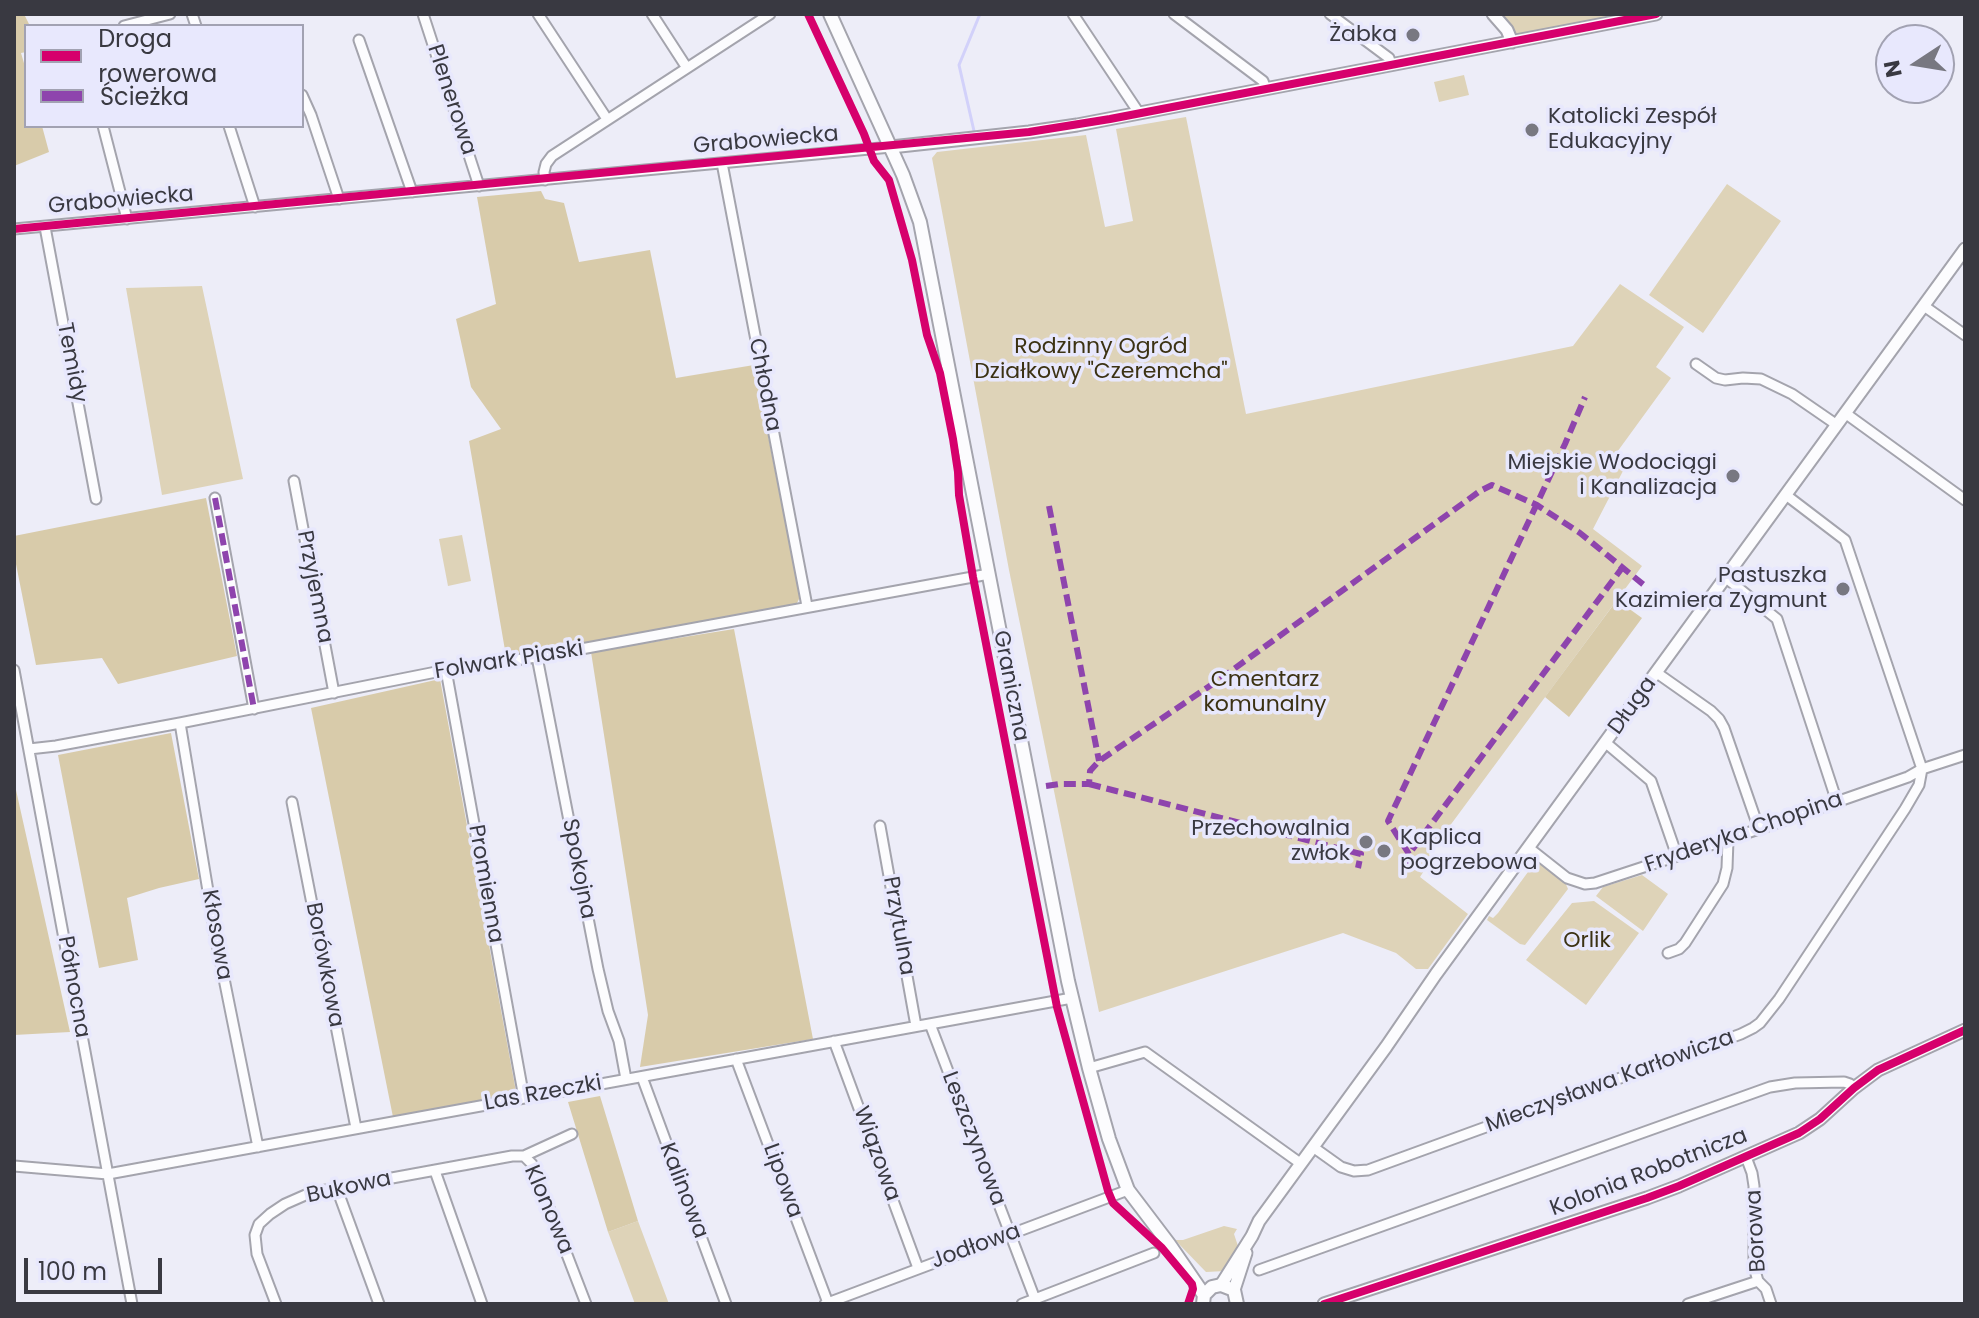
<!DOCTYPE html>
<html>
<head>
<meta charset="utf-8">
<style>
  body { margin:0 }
  #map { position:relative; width:1979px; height:1318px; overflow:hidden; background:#ededf8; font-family:Poppins,sans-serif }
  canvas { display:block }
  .frame { position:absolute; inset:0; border:16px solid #393941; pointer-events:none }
  .legend { position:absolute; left:24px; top:24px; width:280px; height:104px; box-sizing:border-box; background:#e8e8fd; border:2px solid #a2a2b2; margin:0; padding:10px 14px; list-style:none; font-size:24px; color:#393941 }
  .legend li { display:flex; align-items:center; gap:16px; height:40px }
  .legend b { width:40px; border:2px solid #a2a2b2 }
  .north { position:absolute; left:1875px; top:24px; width:80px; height:80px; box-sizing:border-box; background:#e8e8fd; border:2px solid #a2a2b2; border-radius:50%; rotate:258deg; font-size:22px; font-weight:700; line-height:32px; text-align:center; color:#393941 }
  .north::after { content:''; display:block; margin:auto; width:28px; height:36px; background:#787881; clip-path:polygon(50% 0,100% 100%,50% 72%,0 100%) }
  .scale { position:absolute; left:24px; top:1258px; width:138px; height:36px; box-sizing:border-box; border:4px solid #393941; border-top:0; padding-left:10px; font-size:24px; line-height:28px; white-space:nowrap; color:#393941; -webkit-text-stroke:6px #e8e8fd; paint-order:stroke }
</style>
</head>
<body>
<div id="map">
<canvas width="1979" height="1318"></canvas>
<div class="frame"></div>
<ul class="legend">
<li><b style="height:10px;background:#d6006c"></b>Droga rowerowa</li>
<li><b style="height:10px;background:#8e44ad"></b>Ścieżka</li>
</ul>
<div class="north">N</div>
<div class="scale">100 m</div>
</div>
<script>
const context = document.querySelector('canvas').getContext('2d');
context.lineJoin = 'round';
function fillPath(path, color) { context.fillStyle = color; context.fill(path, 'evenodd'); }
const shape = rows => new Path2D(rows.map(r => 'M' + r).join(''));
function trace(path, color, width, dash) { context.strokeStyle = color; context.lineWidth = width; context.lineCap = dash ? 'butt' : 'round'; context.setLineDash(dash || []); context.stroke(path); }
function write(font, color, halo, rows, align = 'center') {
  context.font = font + ' Poppins,sans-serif'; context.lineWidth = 7; context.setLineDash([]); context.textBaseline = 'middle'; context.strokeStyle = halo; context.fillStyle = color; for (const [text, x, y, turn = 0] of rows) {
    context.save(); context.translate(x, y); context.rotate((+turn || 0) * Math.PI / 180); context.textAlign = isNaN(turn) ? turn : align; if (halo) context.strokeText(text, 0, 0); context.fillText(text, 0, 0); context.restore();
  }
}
fillPath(shape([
  [1493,14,1656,14,1512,42],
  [1464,75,1469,95,1439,102,1434,82],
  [1186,117,1246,414,1573,346,1620,284,1684,327,1656,367,1671,378,1612,459,1624,469,1593,529,1642,566,1429,854,1431,860,1420,877,1468,914,1428,969,1416,969,1396,953,1343,933,1099,1012,1009,570,932,158,937,152,1086,135,1105,227,1133,221,1116,129],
  [1727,184,1781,221,1703,333,1649,295],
  [202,286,243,479,162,495,126,288],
  [462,535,471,581,448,586,439,539],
  [1536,861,1565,882,1568,889,1525,945,1520,944,1487,920,1489,916,1493,918,1498,913],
  [1642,875,1668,894,1643,931,1596,896,1603,887],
  [1594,901,1639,933,1586,1005,1526,960,1572,903],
  [638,1221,669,1304,635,1304,608,1232],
  [1224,1226,1237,1229,1234,1234,1238,1246,1225,1271,1206,1272,1175,1240,1183,1240]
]), '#ded3b8');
fillPath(shape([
  [14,14,24,14,30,26,26,26,26,52,21,53,26,70,26,126,42,126,49,152,14,166],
  [541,191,545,199,564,203,579,262,650,250,676,378,754,365,800,597,795,607,506,656,469,441,501,429,471,387,456,319,496,304,477,197],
  [206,498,237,656,118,684,102,658,36,665,14,554,14,536],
  [1617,600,1642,618,1569,717,1545,697],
  [734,629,813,1039,640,1067,648,1015,591,652],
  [440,679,517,1097,393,1117,311,708],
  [171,733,199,879,159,888,127,898,138,960,99,968,58,755],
  [14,781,70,1032,14,1035],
  [600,1096,638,1221,608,1232,568,1102]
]), '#d8cbaa');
trace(shape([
  [974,131,959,65,980,14]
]), '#d2d1fa', 3);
const minor = shape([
  [192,14,196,26],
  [423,14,479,186],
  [538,14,607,119],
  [652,14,687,68],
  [1073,14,1139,113],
  [1174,14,1263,81,1266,89],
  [1330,14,1389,58,1391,65],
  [124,26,170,14],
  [359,40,412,192],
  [302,95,311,115,339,199],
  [103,126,127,219],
  [229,126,255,207],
  [722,163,807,606],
  [545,180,544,172,546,164,552,156,770,14],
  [45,227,96,499],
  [14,229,891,147],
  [1924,306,1965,335],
  [1696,364,1716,378,1725,380,1743,378,1761,379,1792,394,1837,425],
  [1845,413,1965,500],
  [294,481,334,693],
  [215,498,254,709],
  [1726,578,1777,619,1837,802],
  [537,657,598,969,608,1011,619,1041,626,1079],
  [14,670,132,1304],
  [446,670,524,1098],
  [1657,673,1711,711,1719,719,1724,728,1759,829],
  [180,723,216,939,258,1147],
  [1606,743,1651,781,1677,856],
  [29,749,56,746,180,723,446,670,543,656,989,574],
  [292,802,356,1128],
  [880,826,916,1026],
  [1529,848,1567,878,1585,884,1595,883,1759,829,1908,777,1922,769,1965,755],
  [1668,953,1679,949,1685,943,1723,884,1727,868,1728,840],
  [930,1024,1035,1299],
  [834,1041,918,1268],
  [736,1059,828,1303],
  [1089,1068,1145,1052,1300,1163],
  [642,1077,726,1304],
  [1313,1147,1341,1167,1354,1171,1368,1170,1741,1034,1753,1028,1760,1023,1779,999,1905,809,1919,785,1922,769,1845,540,1786,495],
  [524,1156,572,1134],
  [1746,1157,1752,1173,1754,1186,1754,1267,1758,1281,1766,1289,1771,1304],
  [14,1166,108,1174,1072,998],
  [435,1171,482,1304],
  [337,1189,379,1304],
  [1259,1270,1770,1087,1795,1083,1844,1082,1850,1084,1854,1088],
  [276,1304,257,1254,255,1235,259,1224,270,1214,285,1204,310,1193,512,1156,524,1156,532,1164,586,1304],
  [825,1304,1128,1190],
  [1022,1304,1154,1253],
  [1688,1304,1758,1281]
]);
const tertiary = shape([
  [1493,14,1507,30,1512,42],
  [891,147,1029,132,1077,125,1656,14],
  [1221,1285,1252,1236,1259,1221,1386,1047,1436,974,1965,249],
  [1234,1290,1246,1253],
  [1324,1304,1647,1198,1679,1186,1799,1133,1820,1119,1854,1088,1878,1070,1965,1030]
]);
const secondary = shape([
  [830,14,903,175,920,222,1068,981,1089,1068,1109,1139,1128,1190,1169,1244,1204,1295],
  [1203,1304,1204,1295,1212,1287,1221,1285,1234,1290,1237,1304]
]);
trace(minor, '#a4a4ad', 13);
trace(tertiary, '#a4a4ad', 15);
trace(secondary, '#a4a4ad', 16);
trace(minor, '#fcfcfe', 9);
trace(tertiary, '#fcfcfe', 11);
trace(secondary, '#fcfcfe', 12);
trace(shape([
  [215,498,254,709],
  [1049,506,1099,761],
  [1089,784,1361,854,1358,868],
  [1046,786,1060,784,1089,784,1090,771,1099,761,1220,679,1480,491,1492,485,1537,505,1580,533,1644,585],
  [1409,854,1388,821,1565,444,1585,397],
  [1405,866,1409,854,1622,568]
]), '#8e44ad', 6, [12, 6]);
trace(shape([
  [808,14,864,134,874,161,889,180,912,260,927,335,940,373,953,439,958,472,959,495,973,577,1057,1007,1108,1191,1113,1203,1162,1248,1192,1284,1193,1289,1188,1304],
  [14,229,1029,132,1110,119,1656,14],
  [1324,1304,1647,1198,1679,1186,1799,1133,1820,1119,1854,1088,1878,1070,1965,1030]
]), '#d6006c', 8);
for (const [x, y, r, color] of [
  [1413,35,8,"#787881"],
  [1532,130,8,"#787881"],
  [1733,476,8,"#787881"],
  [1843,589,8,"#787881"],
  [1366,842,8,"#787881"],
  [1384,851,8,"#787881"]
]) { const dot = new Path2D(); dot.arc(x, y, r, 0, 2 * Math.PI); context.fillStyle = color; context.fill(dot); trace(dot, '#e8e8fd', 3); }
write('22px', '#393941', '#e8e8fd', [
  ["Żabka",1397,35],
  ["Katolicki Zespół",1548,117,"left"],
  ["Edukacyjny",1548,142,"left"],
  ["Miejskie Wodociągi",1717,463],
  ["i Kanalizacja",1717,488],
  ["Pastuszka",1827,576],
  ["Kazimiera Zygmunt",1827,601],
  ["Przechowalnia",1350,829],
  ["zwłok",1350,854],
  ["Kaplica",1400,838,"left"],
  ["pogrzebowa",1400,863,"left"]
], 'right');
write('22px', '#393941', '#e8e8fd', [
  ["Plenerowa",451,100,72],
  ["Grabowiecka",766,141,-5],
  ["Grabowiecka",121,201,-5],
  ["Temidy",71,363,79],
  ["Chłodna",764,385,79],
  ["Przyjemna",314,587,79],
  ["Folwark Piaski",509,661,-9],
  ["Graniczna",1010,686,79],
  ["Długa",1633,706,-54],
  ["Fryderyka Chopina",1744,833,-19],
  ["Spokojna",578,869,79],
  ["Promienna",485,884,80],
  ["Przytulna",898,926,80],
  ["Kłosowa",216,935,80],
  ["Borówkowa",324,965,79],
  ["Północna",73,987,80],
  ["Mieczysława Karłowicza",1610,1082,-20],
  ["Las Rzeczki",543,1094,-10],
  ["Leszczynowa",973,1139,69],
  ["Wiązowa",876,1154,70],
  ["Kolonia Robotnicza",1649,1173,-21],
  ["Lipowa",782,1181,70],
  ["Bukowa",349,1188,-12],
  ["Kalinowa",683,1191,69],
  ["Klonowa",548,1210,67],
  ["Borowa",1757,1231,-93],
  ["Jodłowa",976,1247,-20]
]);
write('22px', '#3c3213', '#e8e8fd', [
  ["Rodzinny Ogród",1101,347],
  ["Działkowy \"Czeremcha\"",1101,372],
  ["Cmentarz",1265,680],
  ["komunalny",1265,705],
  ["Orlik",1587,941]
]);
</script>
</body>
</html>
